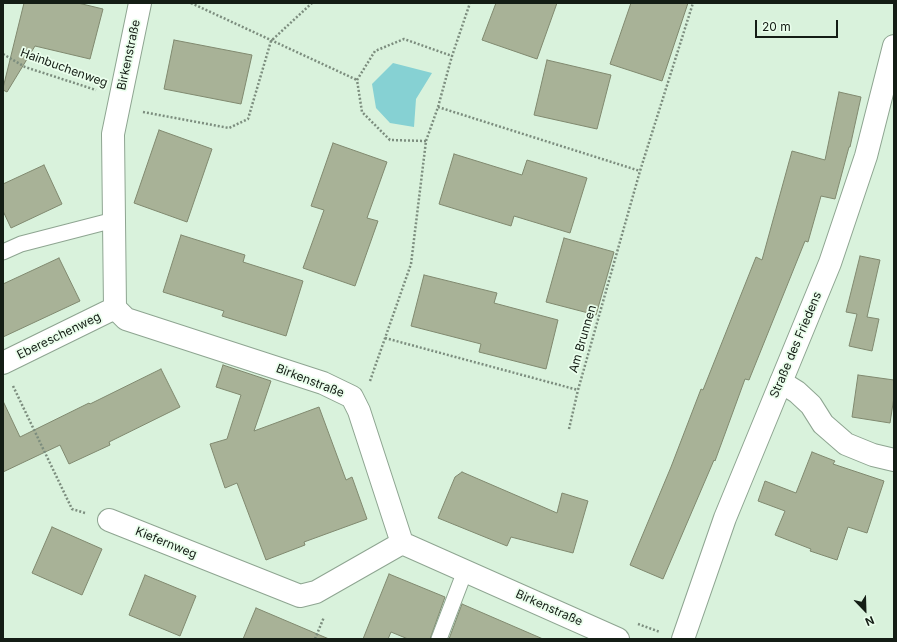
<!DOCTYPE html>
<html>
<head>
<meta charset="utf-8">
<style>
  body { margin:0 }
  #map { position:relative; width:897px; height:642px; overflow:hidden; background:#d9f2dc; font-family:Inter,sans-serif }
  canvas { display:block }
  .frame { position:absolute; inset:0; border:4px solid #141d15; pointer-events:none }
  .north { position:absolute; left:845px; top:590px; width:40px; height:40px; -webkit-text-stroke:3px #eafeec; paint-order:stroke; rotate:157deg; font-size:11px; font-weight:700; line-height:16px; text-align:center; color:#141d15 }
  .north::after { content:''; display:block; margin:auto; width:14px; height:18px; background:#141d15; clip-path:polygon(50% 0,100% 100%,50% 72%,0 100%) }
  .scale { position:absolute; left:755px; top:20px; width:83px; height:18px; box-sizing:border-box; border:2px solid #141d15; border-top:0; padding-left:5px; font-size:12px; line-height:14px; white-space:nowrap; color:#141d15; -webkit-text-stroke:3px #eafeec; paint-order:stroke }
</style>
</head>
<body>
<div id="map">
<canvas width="897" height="642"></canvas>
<div class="frame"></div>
<div class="north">N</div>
<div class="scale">20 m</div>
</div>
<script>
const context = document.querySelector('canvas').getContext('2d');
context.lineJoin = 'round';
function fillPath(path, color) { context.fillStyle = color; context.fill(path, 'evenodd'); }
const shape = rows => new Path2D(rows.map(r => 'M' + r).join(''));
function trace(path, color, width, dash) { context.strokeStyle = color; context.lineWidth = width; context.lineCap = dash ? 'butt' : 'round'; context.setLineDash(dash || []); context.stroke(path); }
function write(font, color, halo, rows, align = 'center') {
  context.font = font + ' Inter,sans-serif'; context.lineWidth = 3.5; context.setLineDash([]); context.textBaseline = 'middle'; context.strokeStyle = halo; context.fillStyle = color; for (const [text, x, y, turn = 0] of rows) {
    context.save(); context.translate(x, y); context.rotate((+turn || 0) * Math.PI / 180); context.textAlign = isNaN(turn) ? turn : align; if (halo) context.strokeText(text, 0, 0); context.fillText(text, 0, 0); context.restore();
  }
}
fillPath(shape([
  [393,63,432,73,416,99,414,127,390,123,376,108,372,84]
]), '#86d1d3');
const building = shape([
  [24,3,78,3,103,9,90,59,35,46,7,92,3,90,3,88,24,3],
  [496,3,557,3,537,59,482,40,496,3],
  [631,3,688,3,662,81,610,64,631,3],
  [174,40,252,55,241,104,164,89,174,40],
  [547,60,611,75,597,129,534,115,547,60],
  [839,92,861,97,850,147,849,147,835,199,821,196,808,242,805,241,749,380,745,379,715,461,714,460,663,579,630,565,671,467,701,389,703,390,756,257,762,260,792,151,825,160,839,92],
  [159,130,212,149,187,222,134,203,159,130],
  [333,143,387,162,367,218,378,221,355,286,303,268,324,210,311,206,333,143],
  [454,154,522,175,527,160,587,178,570,233,514,216,511,226,439,204,454,154],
  [44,165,62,204,11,228,3,211,3,184,44,165],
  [181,235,245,255,243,262,303,281,286,336,222,316,224,311,163,292,181,235],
  [564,238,614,252,596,315,546,302,564,238],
  [860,256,880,260,867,317,879,319,872,351,849,346,857,314,846,312,860,256],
  [59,258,80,301,3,337,3,284,59,258],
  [424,275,497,293,494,303,558,320,546,369,479,352,481,344,411,326,424,275],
  [223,365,271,381,254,431,319,407,346,480,352,477,367,519,304,542,305,545,266,560,237,483,225,488,210,444,227,439,241,395,216,387,223,365],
  [161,369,180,407,109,442,110,445,69,464,60,445,3,472,3,401,20,437,89,403,90,404,161,369],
  [858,375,894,380,894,397,890,423,852,417,858,375],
  [812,452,835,461,833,464,884,481,867,533,848,527,837,560,810,551,811,549,775,535,785,511,758,501,765,481,796,493,812,452],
  [462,472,557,513,562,493,588,501,573,553,511,537,507,546,438,518,455,477,462,472],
  [52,527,102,549,82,595,32,573,52,527],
  [389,574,445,597,430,639,408,639,391,632,388,639,363,639,389,574],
  [145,575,196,596,180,636,129,615,145,575],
  [462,604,543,639,449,639,462,604],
  [256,608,329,639,243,639,256,608]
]);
fillPath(building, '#a8b297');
trace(building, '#80896f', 1);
const service = shape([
  [3,252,21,244,114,220],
  [439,639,465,571]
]);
const minor = shape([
  [140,3,113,134,115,308,126,319,323,383,352,397,359,411,402,543,618,639],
  [3,363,115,308],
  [781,382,797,392,811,405,823,424,846,444,873,455,894,460],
  [109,520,300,596,316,592,402,543]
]);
const tertiary = shape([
  [683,639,725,518,830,263,866,156,894,46]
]);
trace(service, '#8ea591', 17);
trace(minor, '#8ea591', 24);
trace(tertiary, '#8ea591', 24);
trace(shape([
  [191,3,357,80],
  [3,54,25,67,96,90],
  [438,107,640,171],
  [143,112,229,128,248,119,271,41,312,3],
  [426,141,390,140,362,112,357,80,375,51,404,39,452,56],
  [385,338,578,390,640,171,693,3],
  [370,381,411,264,426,141,438,107,452,56,470,3],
  [13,386,72,509,85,513],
  [569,429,578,390],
  [638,624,660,632],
  [315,639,324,617]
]), '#7c8d7e', 2.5, [2, 2]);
trace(service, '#fff', 15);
trace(minor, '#fff', 22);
trace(tertiary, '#fff', 22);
write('12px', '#141d15', '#eafeec', [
  ["Birkenstraße",129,55,-78],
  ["Hainbuchenweg",64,68,20],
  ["Ebereschenweg",59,336,-26],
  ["Am Brunnen",583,339,-74],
  ["Straße des Friedens",796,345,-67],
  ["Birkenstraße",310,381,21],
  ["Kiefernweg",166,543,22],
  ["Birkenstraße",549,608,24]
]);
</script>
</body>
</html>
